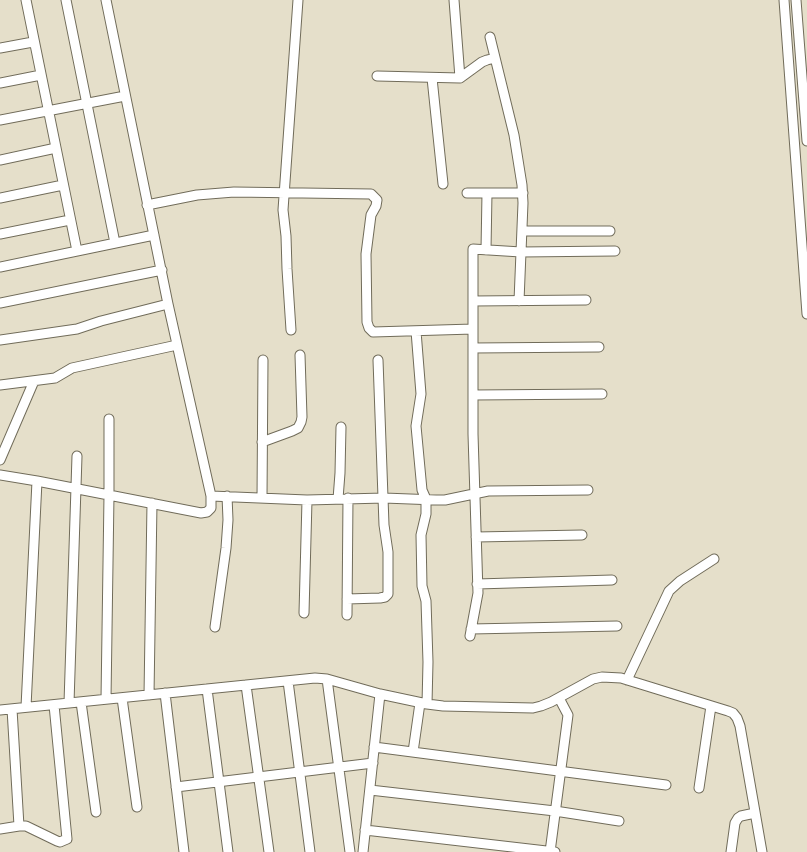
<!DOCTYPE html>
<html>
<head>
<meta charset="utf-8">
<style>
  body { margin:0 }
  canvas { display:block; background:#e5dfca }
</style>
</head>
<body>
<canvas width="807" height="852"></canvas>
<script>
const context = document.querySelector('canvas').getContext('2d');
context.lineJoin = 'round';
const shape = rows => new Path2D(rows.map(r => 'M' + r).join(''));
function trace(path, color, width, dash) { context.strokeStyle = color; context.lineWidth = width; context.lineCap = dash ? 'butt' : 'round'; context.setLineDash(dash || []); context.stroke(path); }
const minor = shape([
  [26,0,77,251],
  [66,0,115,243],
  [454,0,460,78],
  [784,0,807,314],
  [796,0,807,141],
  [490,37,514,135,522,185,523,203,519,301],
  [0,48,33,42],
  [377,76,460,78,482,62,487,60,495,58],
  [432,78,443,184],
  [0,83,41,75],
  [0,120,125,96],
  [0,160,56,148],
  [467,193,523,193],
  [0,198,63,185],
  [147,205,197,195,234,192,371,194,377,200,376,206,371,215,366,254,367,322,369,328,373,332,473,329],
  [522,231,610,231],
  [0,234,70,220],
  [486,250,487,193],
  [0,267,154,235],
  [473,301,586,300],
  [0,303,162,270],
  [291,330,287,269,286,236,283,210,298,0],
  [416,331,421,394,416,426,422,490,426,499,426,514,421,535,422,586,426,601,428,662,427,704],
  [0,340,77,329,101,321,168,304],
  [473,348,599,347],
  [0,385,55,378,72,368,177,345],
  [473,395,602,394],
  [262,442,292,431,298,428,301,422,302,417,300,355],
  [0,460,34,381],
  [0,475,37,481,201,513,207,512,211,508,211,496,168,304,106,0],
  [211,496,307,500,384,498,436,500,445,500,488,491,588,490],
  [262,498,263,360],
  [338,499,340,473,341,427],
  [476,537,582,535],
  [477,584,612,580],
  [347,599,380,598,385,597,388,594,388,552,384,525,378,360],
  [304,613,307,500],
  [347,615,348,498],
  [215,627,226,548,228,520,227,496],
  [471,629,617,626],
  [470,636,478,593,473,434,473,249,521,252,615,251],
  [327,679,350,852],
  [627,680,669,591,680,581,714,559],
  [288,681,310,852],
  [246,685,269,852],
  [207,689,228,852],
  [165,693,184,852],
  [149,695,152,503],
  [122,698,137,807],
  [106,699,109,495,109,419],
  [81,702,96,812],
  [69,703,77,456],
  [26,707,37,481],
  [12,709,19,826],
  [0,710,315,678,327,679,380,694,427,704,443,706,533,708,541,706,551,702,593,679,602,677,621,678,728,711,733,713,737,718,740,726,762,852],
  [374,747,666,785],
  [413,752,420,703],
  [176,787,373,763],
  [699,788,711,706],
  [370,790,555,811,619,821],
  [0,829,19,826,26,826,57,841,60,842,67,839,54,705],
  [365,830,555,852],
  [363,852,380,694],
  [550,852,568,715,559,698],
  [731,852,735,823,738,818,741,816,755,813]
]);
trace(minor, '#716c5a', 11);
trace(minor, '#fff', 9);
</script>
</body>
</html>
